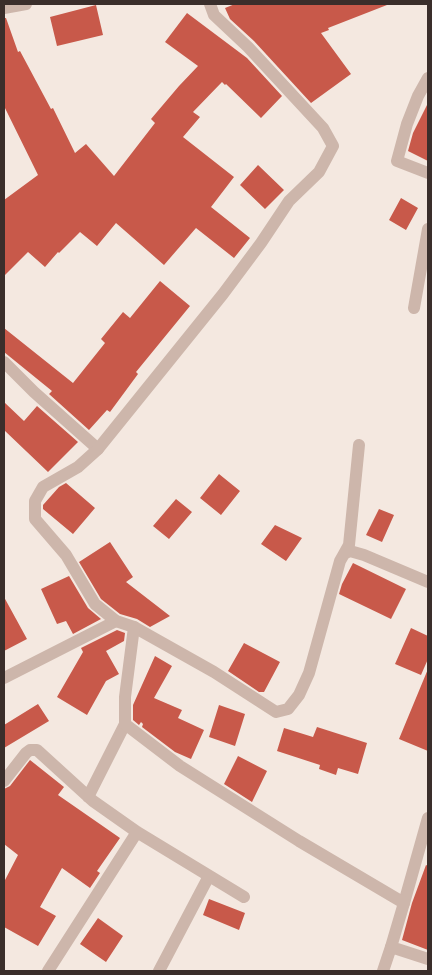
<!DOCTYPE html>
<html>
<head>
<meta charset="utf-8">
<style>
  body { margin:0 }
  #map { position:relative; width:432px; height:975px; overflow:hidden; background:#f4e8e0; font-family:"Archivo Narrow",sans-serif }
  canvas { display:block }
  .frame { position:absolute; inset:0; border:5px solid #3a2e2b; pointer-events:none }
</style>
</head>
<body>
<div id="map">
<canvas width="432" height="975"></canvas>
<div class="frame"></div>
</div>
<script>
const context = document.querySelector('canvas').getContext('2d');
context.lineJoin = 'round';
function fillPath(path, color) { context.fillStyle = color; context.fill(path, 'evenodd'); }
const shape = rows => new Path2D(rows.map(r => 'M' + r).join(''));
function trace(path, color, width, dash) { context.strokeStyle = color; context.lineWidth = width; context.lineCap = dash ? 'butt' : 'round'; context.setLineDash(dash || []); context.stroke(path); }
fillPath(shape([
  [235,4,386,4,387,5,328,28,329,30,321,33,351,74,311,103,254,41,230,19,225,8],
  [96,5,103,35,57,46,50,17],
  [187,13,247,58,282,96,261,118,226,84,225,85,222,82,193,112,200,117,183,137,234,177,211,207,250,238,234,258,196,228,164,265,116,223,97,246,80,232,59,253,58,252,45,267,28,252,4,276,4,200,38,175,4,106,4,18,6,18,18,52,20,51,51,109,53,108,75,153,86,144,114,176,155,123,151,119,179,86,198,66,165,42],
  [428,103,428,161,408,151,413,133],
  [258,165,284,190,265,209,240,185],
  [401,198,418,208,406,230,389,220],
  [160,281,190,306,136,372,138,374,110,412,107,410,89,430,49,394,52,391,4,352,4,328,73,383,105,343,101,339,123,312,130,318],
  [4,402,24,421,37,406,78,442,48,472,4,430],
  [219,474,240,491,221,515,200,498],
  [66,483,95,508,73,534,43,509,43,505,59,487],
  [176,499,192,512,169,539,153,526],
  [379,509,394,515,382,542,366,535],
  [275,525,302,538,286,561,261,544],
  [110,542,133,577,126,582,170,616,150,627,137,619,120,614,101,599,79,562],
  [353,563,406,589,391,619,339,594,342,584],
  [69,576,88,608,101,619,73,634,66,621,57,624,41,589],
  [4,597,27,639,4,651],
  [411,628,428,636,428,659,421,675,395,664],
  [117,630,125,633,124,641,106,651,119,674,106,681,87,715,57,697,83,652,81,648],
  [244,643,280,662,264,692,259,692,228,671],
  [155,656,172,666,154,698,182,710,178,718,204,730,191,759,175,752,142,727,143,724,141,722,139,725,133,720,133,705],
  [428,669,428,751,399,739],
  [38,704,49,721,4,748,4,725],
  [219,705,245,714,235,746,209,737],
  [317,727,367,743,358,774,338,768,336,775,319,769,320,765,277,751,284,728,313,737],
  [238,756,267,771,252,802,224,784],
  [30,760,64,787,58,795,120,838,97,871,100,873,90,888,62,868,40,907,56,916,38,946,4,927,4,882,18,855,4,844,4,789,10,786],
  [426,865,428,866,428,950,402,940,412,903],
  [209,899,245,913,239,930,203,915],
  [98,918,123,936,106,962,80,944]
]), '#c8594a');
trace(shape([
  [428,78,418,96,407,124,397,161,428,173],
  [414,308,428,229],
  [4,362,34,392,98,449],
  [344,554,349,545,359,445],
  [134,627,214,672,276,712,288,709,299,695,309,673,340,561,344,554,350,551,364,555,428,582],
  [4,678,116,621],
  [4,781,26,753,30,750,37,750,93,801,137,832,244,897],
  [88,797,125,724],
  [404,903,428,818],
  [48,971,137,832],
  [159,971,209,876],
  [383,971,391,947]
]), '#cdb6ab', 12);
trace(shape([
  [210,4,214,15,248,47,323,128,333,146,319,172,289,201,261,243,223,294,98,449,78,467,43,487,35,501,35,519,66,555,95,604,116,621,134,627,125,697,125,724,180,766,299,841,404,903,391,947,428,959],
  [4,8,26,4]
]), '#cdb6ab', 12);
</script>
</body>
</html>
